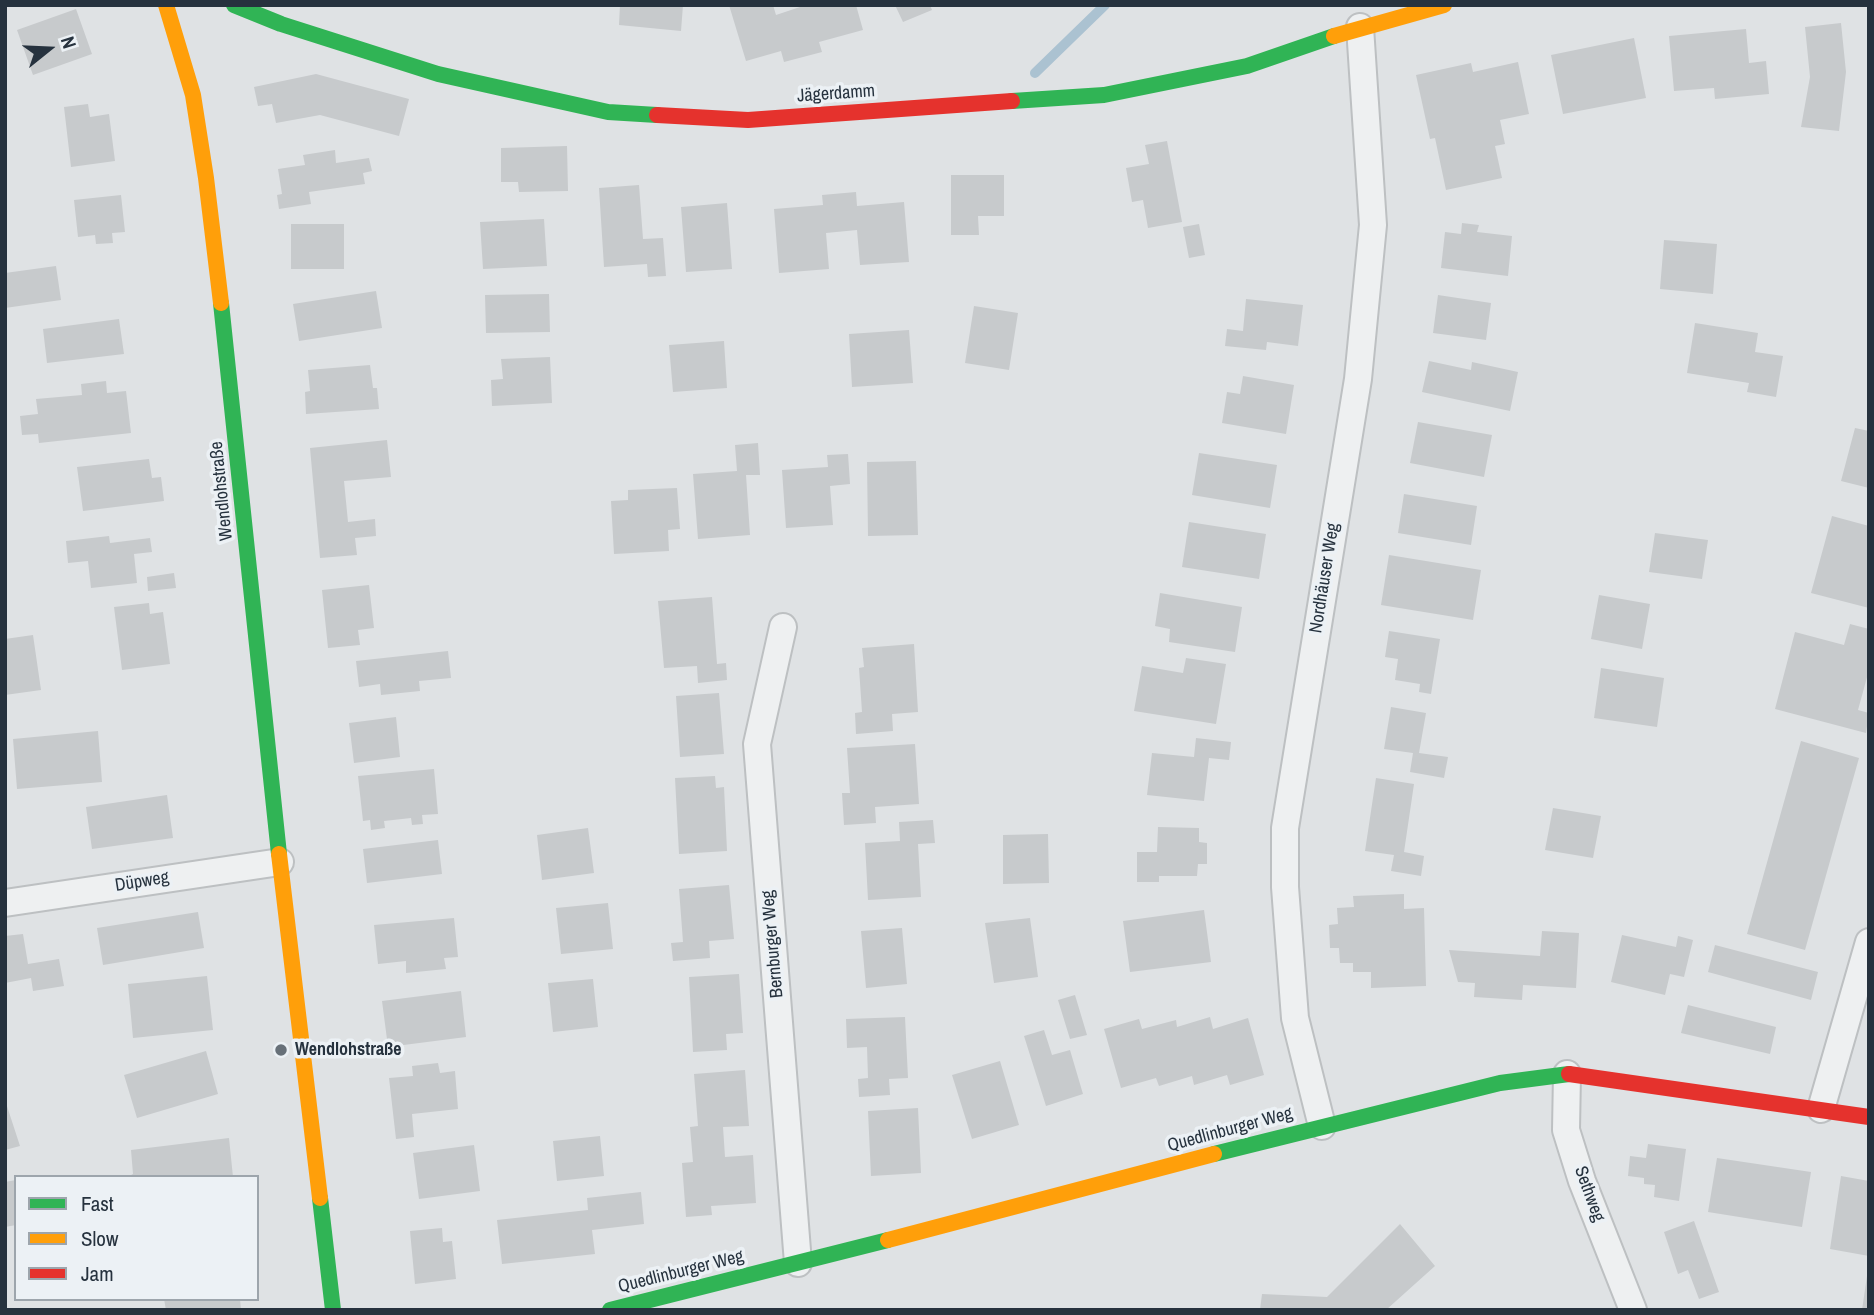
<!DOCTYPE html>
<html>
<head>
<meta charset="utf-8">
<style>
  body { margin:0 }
  #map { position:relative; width:1874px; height:1315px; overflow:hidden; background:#dfe2e4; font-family:"Archivo Narrow",sans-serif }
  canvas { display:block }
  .frame { position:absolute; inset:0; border:7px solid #26323e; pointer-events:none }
  .legend { position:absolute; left:14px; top:1175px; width:245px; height:126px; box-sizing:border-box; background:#ecf1f5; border:2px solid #9da5ac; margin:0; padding:9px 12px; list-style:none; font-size:21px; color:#26323e }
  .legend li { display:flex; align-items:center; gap:14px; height:35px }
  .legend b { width:35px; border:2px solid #9da5ac }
  .north { position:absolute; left:14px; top:14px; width:70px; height:70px; -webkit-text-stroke:5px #ecf1f5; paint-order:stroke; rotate:72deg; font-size:19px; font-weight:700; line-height:28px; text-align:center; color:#26323e }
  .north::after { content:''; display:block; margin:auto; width:24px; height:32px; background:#26323e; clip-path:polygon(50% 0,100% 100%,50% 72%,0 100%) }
</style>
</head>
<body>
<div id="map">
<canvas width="1874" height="1315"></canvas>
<div class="frame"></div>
<ul class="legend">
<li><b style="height:9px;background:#30b455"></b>Fast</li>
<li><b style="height:9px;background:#ff9f0a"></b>Slow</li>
<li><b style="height:9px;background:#e5322d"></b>Jam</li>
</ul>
<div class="north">N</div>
</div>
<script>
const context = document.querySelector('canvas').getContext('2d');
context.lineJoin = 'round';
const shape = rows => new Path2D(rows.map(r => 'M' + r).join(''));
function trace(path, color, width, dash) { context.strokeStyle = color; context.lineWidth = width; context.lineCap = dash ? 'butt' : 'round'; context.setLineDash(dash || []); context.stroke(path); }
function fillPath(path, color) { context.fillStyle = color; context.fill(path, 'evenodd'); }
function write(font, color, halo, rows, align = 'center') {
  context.font = font + ' "Archivo Narrow",sans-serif'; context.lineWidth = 7; context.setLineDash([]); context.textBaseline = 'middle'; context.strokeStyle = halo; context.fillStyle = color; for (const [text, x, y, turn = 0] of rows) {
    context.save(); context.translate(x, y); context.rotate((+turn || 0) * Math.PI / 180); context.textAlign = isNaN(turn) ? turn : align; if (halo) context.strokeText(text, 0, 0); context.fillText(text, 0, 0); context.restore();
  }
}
trace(shape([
  [1035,73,1105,5]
]), '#abc2d1', 10);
fillPath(shape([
  [620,5,683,5,681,31,619,25],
  [729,5,773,5,776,15,806,5,856,5,863,30,819,42,822,52,784,62,781,51,746,61],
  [895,5,930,5,932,10,903,22],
  [76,9,92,54,33,75,17,30],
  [1841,23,1846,72,1839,131,1801,127,1810,77,1805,27],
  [1746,29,1749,63,1766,61,1769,94,1715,99,1714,88,1674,91,1669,36],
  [1634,38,1646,98,1563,114,1551,55],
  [1518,62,1529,114,1500,120,1505,144,1495,146,1502,178,1446,190,1435,138,1430,139,1416,75,1471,63,1473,72],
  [316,74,409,99,399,136,320,115,276,123,272,104,258,106,254,87],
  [88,104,90,117,109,114,115,161,71,167,64,107],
  [1167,141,1182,222,1148,228,1143,200,1132,202,1126,168,1149,164,1145,145],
  [567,146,568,191,519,192,518,182,501,182,501,148],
  [335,150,336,163,369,158,372,171,363,173,365,184,309,192,311,204,279,209,277,195,282,194,278,169,305,165,303,155],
  [951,175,1004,175,1004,216,978,216,979,235,951,235],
  [639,185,643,239,663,238,666,276,648,277,647,264,604,267,599,188],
  [856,192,857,206,904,202,909,262,860,265,857,230,826,233,829,269,779,273,774,209,823,205,822,195],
  [121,195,125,232,112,233,113,243,96,244,95,235,78,237,74,200],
  [727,203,732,269,686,272,681,207],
  [544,219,547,266,483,269,480,222],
  [1462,223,1479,225,1477,232,1512,236,1508,276,1441,268,1445,232,1461,234],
  [291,224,344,224,344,269,291,269],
  [1199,224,1205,255,1189,258,1183,227],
  [1664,240,1717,244,1713,294,1660,289],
  [56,266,61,300,5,308,5,273],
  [376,291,382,328,299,341,293,304],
  [549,294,550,332,486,333,485,295],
  [1438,295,1491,303,1486,340,1433,333],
  [1246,299,1303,305,1298,346,1267,342,1266,350,1225,346,1227,329,1243,331],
  [974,306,1018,313,1009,370,965,363],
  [119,319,124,354,47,363,43,329],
  [1695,323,1758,333,1755,352,1783,356,1776,397,1747,392,1749,383,1687,373],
  [909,330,913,383,852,387,849,334],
  [724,341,727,388,673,392,669,345],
  [550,357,552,403,492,406,491,380,503,379,501,359],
  [1429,361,1471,370,1472,362,1518,372,1510,411,1422,392],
  [370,365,373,388,377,388,379,409,306,414,305,392,310,391,308,370],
  [1243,376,1294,385,1286,434,1222,423,1227,392,1240,394],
  [106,381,107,393,126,391,131,433,39,443,38,434,22,435,20,416,38,414,36,399,82,395,81,384],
  [1418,422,1492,435,1484,477,1410,463],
  [1855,428,1869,431,1869,488,1841,481],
  [387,440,391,477,344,481,348,522,375,519,376,536,355,538,357,555,320,558,310,448],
  [758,443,760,475,746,475,750,535,698,539,693,474,737,471,735,445],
  [1199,453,1277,465,1270,508,1192,495],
  [848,454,850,484,830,486,833,525,786,528,782,470,828,467,827,455],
  [149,459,152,478,161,477,164,501,83,511,77,467],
  [916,461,918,535,868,536,867,462],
  [677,488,680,529,668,530,669,551,614,554,611,501,628,500,628,490],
  [1404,494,1477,506,1471,545,1398,533],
  [1832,516,1869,526,1869,608,1811,593],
  [1189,522,1266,534,1259,579,1182,567],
  [1655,533,1708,540,1702,579,1649,572],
  [109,536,110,543,150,538,152,552,134,554,137,583,91,588,88,561,68,563,66,541],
  [1389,555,1481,570,1473,620,1381,605],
  [174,573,176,588,148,591,147,577],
  [369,585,374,628,358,630,360,645,328,648,322,590],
  [1160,593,1242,607,1235,652,1169,642,1170,629,1155,626],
  [1599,595,1650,604,1642,649,1591,639],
  [712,597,717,664,726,663,727,680,698,683,697,666,664,668,658,601],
  [149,603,150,614,163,612,170,664,122,670,114,607],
  [1850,624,1869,629,1869,670,1858,710,1869,713,1866,733,1775,709,1795,632,1844,645],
  [1389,631,1440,639,1431,694,1419,692,1420,684,1395,680,1398,659,1385,657],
  [33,635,41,690,5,695,5,639],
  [914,644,918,712,892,714,893,731,856,734,855,713,862,712,859,668,864,667,862,648],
  [448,651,451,678,419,681,420,691,381,695,380,684,359,687,356,661],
  [1186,658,1226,664,1216,724,1134,711,1142,666,1183,673],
  [1601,668,1664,678,1657,727,1594,718],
  [719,693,724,754,680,757,676,696],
  [1391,707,1426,713,1419,753,1448,757,1444,778,1410,772,1413,753,1384,749],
  [396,717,400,757,354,763,349,723],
  [98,731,102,782,17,789,13,739],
  [1196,738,1231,742,1229,760,1209,758,1204,801,1147,795,1152,753,1194,757],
  [1801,741,1859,758,1805,950,1747,934],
  [915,744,919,804,875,807,876,823,844,825,842,793,850,793,847,748],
  [434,769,438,814,422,815,423,824,412,825,411,818,384,821,385,828,371,830,370,820,363,821,358,776],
  [715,776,716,788,724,787,727,851,679,854,675,778],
  [1376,778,1414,784,1404,852,1424,856,1421,876,1391,871,1394,855,1365,851],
  [167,795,173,838,92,849,86,807],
  [1553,808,1601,816,1593,858,1545,850],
  [933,820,935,843,918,844,921,897,868,900,865,843,900,841,899,822],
  [1158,827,1199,828,1199,842,1207,843,1207,864,1198,864,1197,876,1159,876,1159,882,1137,882,1137,852,1157,852],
  [588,828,594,873,542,880,537,835],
  [1048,834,1049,883,1003,884,1003,835],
  [438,840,442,874,367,883,363,849],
  [729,885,734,939,709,941,710,958,673,961,671,943,683,942,679,889],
  [1404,894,1404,909,1424,908,1426,986,1371,988,1371,972,1353,972,1353,963,1340,963,1339,948,1330,948,1329,925,1338,924,1337,908,1354,907,1353,896],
  [608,903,613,949,561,954,556,908],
  [1204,910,1211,962,1130,972,1123,921],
  [198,912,204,948,103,965,97,928],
  [454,918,458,957,444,958,446,969,406,973,406,961,378,964,374,925],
  [1030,918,1038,977,994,983,985,923],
  [902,928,907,984,866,988,861,931],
  [1542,931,1579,933,1576,988,1523,985,1522,1000,1474,997,1475,983,1458,982,1449,950,1540,956],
  [23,934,28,964,59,959,64,986,33,991,31,978,5,983,5,936],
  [1622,935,1676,947,1678,936,1693,940,1684,977,1670,974,1665,995,1611,982],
  [1715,945,1818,972,1811,1000,1708,972],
  [739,974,743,1033,726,1034,727,1050,693,1052,689,977],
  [207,976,213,1030,133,1038,128,984],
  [593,979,598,1027,553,1032,548,983],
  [461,991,466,1037,388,1047,382,1001],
  [1075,995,1087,1035,1070,1039,1058,1000],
  [1688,1005,1776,1027,1770,1054,1681,1033],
  [905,1017,908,1078,889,1079,890,1095,859,1097,858,1079,868,1078,867,1047,847,1048,846,1019],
  [1210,1017,1213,1029,1248,1018,1264,1075,1230,1085,1227,1075,1194,1085,1192,1076,1159,1086,1156,1078,1121,1088,1104,1029,1139,1019,1142,1029,1176,1020,1177,1027],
  [1044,1030,1052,1055,1070,1050,1083,1094,1046,1106,1024,1036],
  [206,1051,218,1094,137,1118,124,1075],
  [1000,1061,1019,1125,972,1139,952,1075],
  [438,1063,440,1073,455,1071,458,1109,412,1114,414,1137,396,1139,389,1078,413,1076,412,1066],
  [745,1070,749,1126,723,1127,725,1157,753,1155,756,1203,711,1206,712,1215,686,1217,682,1163,693,1162,690,1127,698,1126,694,1074],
  [5,1100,20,1146,5,1150],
  [918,1108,921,1173,871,1176,868,1111],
  [600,1136,604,1176,557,1181,553,1141],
  [229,1138,233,1177,127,1177,133,1174,131,1150],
  [1648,1144,1686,1149,1679,1201,1654,1197,1655,1185,1644,1184,1644,1178,1628,1176,1630,1156,1646,1158],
  [474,1145,480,1191,419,1199,413,1153],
  [1717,1158,1811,1172,1802,1227,1708,1212],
  [1841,1176,1869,1181,1869,1256,1830,1249],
  [16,1180,16,1225,5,1227,5,1182],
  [641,1192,644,1224,592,1230,595,1254,502,1264,497,1220,588,1210,587,1198],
  [1694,1221,1719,1292,1699,1299,1688,1270,1678,1274,1664,1232],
  [1400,1224,1435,1266,1386,1310,1260,1310,1262,1294,1327,1297],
  [442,1228,443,1242,452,1241,456,1279,415,1284,410,1231],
  [1867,1276,1869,1310,1862,1310],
  [164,1299,240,1299,241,1310,166,1310]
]), '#c7cacc');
const street = shape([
  [783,627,757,744,798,1263],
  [5,903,280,862],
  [1567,1074,1566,1130,1582,1181,1633,1310],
  [1821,1109,1869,942],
  [1322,1126,1295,1018,1285,887,1285,828,1358,379,1373,225,1360,27]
]);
trace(street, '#bdc0c2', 30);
trace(street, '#eef0f1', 26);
trace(shape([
  [234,5,281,24,438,74,608,112,657,115],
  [1012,101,1104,95,1247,66,1334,36],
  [221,303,279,854],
  [1214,1154,1500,1083,1569,1074],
  [320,1198,333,1310],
  [610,1310,888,1240]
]), '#30b455', 16);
trace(shape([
  [166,5,193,95,206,178,221,303],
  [1334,36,1444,5],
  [279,854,320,1198],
  [888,1240,1214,1154]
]), '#ff9f0a', 16);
trace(shape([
  [657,115,748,120,1012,101],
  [1569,1074,1869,1117]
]), '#e5322d', 16);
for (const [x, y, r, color] of [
  [281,1050,7,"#677078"]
]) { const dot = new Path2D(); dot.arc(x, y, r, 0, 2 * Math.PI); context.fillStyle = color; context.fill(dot); trace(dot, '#ecf1f5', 2.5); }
write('18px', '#26323e', '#ecf1f5', [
  ["Jägerdamm",836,94,-4],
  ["Wendlohstraße",222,491,-96],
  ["Nordhäuser Weg",1325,578,-81],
  ["Düpweg",142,882,-9],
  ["Bernburger Weg",773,944,-95],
  ["Quedlinburger Weg",1230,1130,-15],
  ["Sethweg",1589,1194,70],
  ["Quedlinburger Weg",681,1272,-14]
]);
write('bold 18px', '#26323e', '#ecf1f5', [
  ["Wendlohstraße",295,1050]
], 'left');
</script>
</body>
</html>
